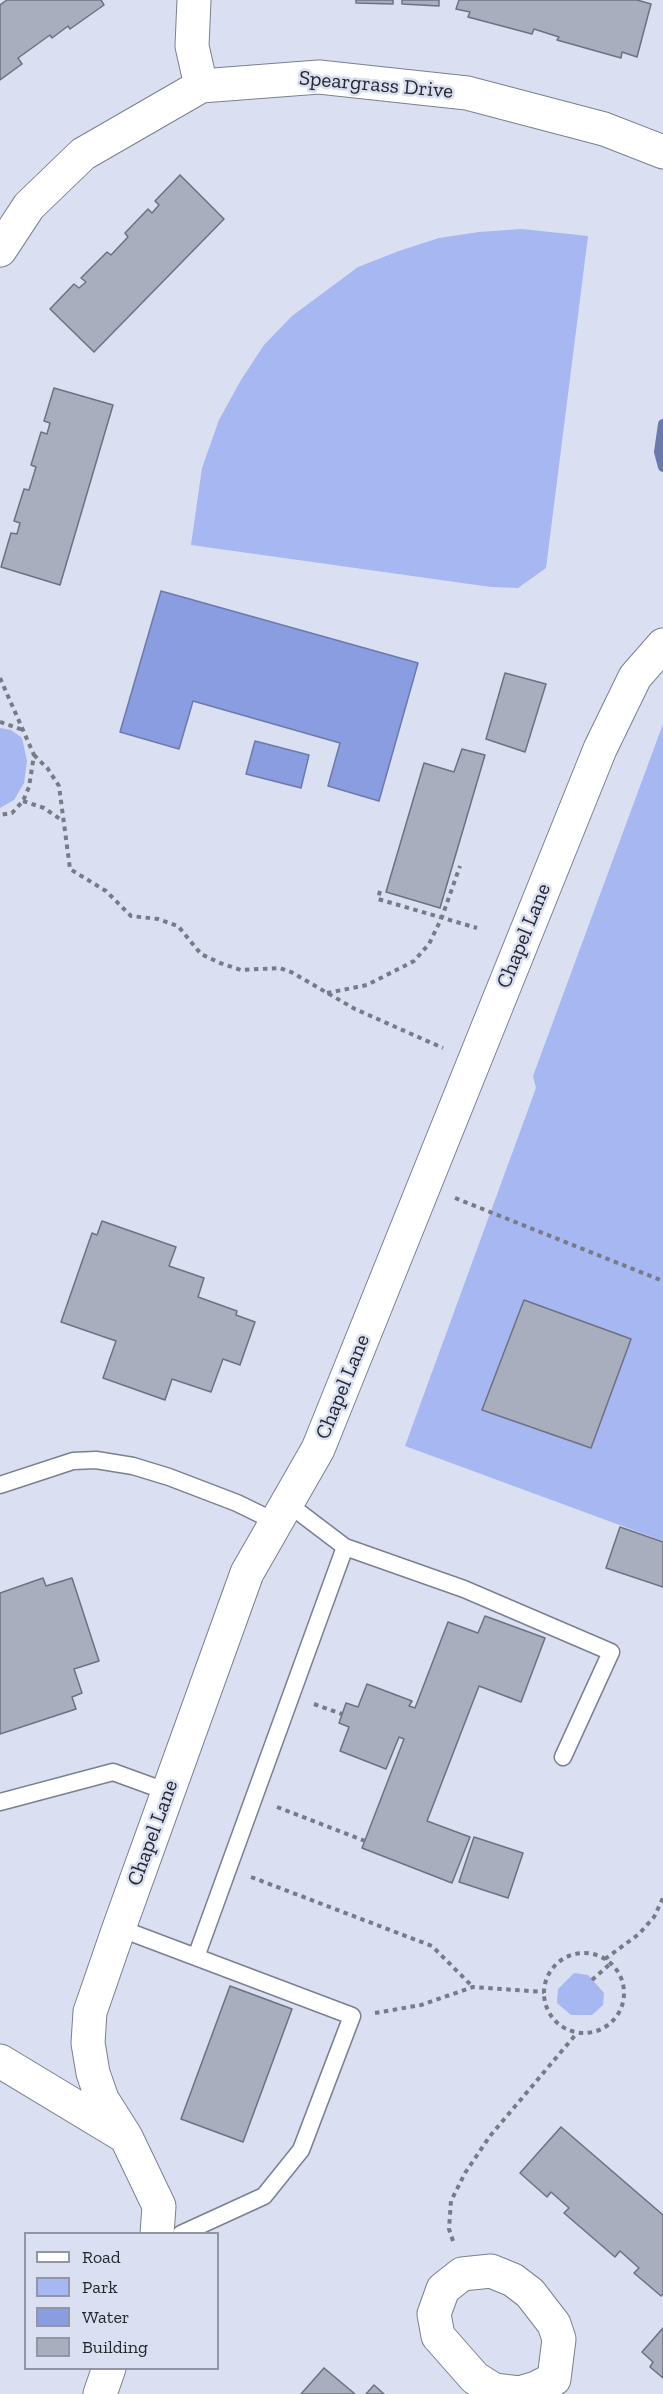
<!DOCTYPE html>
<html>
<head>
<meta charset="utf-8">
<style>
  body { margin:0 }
  #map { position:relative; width:663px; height:2394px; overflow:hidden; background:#dadff1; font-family:"Zilla Slab",serif }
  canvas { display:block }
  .legend { position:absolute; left:24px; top:2232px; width:195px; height:138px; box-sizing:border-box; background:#dadff1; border:2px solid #9295a3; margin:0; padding:8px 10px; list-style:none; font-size:18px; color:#25272e }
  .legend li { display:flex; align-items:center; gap:12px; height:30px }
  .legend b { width:30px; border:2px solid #9295a3 }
</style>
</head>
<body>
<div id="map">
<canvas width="663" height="2394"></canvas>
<ul class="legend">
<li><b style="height:8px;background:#fff"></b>Road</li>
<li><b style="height:16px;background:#a6b7f1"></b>Park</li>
<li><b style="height:16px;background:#8a9de0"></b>Water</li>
<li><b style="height:16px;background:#a9aebf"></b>Building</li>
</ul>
</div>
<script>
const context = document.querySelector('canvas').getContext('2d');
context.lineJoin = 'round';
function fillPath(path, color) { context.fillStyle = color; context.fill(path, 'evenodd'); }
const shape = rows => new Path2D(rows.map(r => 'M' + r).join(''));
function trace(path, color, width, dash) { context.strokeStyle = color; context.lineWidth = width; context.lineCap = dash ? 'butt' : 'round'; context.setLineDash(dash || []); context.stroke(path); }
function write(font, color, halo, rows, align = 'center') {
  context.font = font + ' "Zilla Slab",serif'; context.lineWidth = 5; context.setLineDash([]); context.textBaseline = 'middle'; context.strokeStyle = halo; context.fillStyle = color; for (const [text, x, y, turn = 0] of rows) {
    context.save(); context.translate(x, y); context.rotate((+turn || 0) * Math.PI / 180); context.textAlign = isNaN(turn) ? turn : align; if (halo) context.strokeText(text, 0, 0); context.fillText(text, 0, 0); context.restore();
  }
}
fillPath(shape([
  [522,229,588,236,546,568,518,588,491,587,191,545,202,468,219,420,241,380,264,345,292,316,358,267,399,251,439,238,479,232],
  [663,724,663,1541,405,1446,536,1088,533,1076],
  [0,728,11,730,22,738,27,761,24,783,14,800,0,808],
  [574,1973,588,1975,604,1993,603,2005,592,2015,571,2015,557,2003,558,1989]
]), '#a6b7f1');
const water = shape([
  [161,591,418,663,379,801,328,786,340,743,193,701,179,749,120,732,161,591],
  [255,741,309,755,301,788,246,774,255,741]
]);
fillPath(water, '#8a9de0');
trace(water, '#6c7aab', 1.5);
trace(shape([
  [663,424,659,452,663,467]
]), '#6c7aab', 10);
const building = shape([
  [7,0,101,0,104,5,70,29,68,26,52,38,50,35,18,58,22,64,0,80,0,5,7,0],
  [356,0,393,0,393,4,356,3,356,0],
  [402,0,439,0,439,6,402,4,402,0],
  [459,0,637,0,651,4,637,57,622,52,621,58,557,40,559,37,534,29,532,34,468,17,470,12,456,9,459,0],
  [180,175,224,219,94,352,50,309,74,284,79,288,86,282,81,278,107,252,111,255,128,237,125,233,148,209,152,213,159,205,155,201,180,175],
  [54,388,113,405,60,585,1,567,11,533,17,534,20,523,14,521,24,489,29,490,36,467,31,465,41,432,47,434,50,423,44,421,54,388],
  [505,673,546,684,525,752,486,739,505,673],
  [462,749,485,755,440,908,386,892,424,763,454,772,462,749],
  [102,1221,176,1247,169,1266,204,1278,198,1297,237,1311,236,1315,255,1322,240,1365,223,1359,211,1392,172,1379,165,1400,103,1378,116,1341,61,1322,92,1233,97,1235,102,1221],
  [524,1300,631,1339,591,1448,482,1410,524,1300],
  [620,1527,663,1542,663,1587,606,1568,620,1527],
  [43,1578,46,1586,72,1578,99,1661,74,1669,82,1693,72,1697,76,1709,0,1734,0,1593,43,1578],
  [485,1616,545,1638,521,1702,479,1686,427,1821,470,1837,452,1883,362,1848,404,1739,399,1737,386,1769,340,1751,349,1727,339,1723,346,1703,358,1707,367,1684,412,1701,409,1706,415,1708,448,1622,478,1633,485,1616],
  [474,1837,523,1853,508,1898,459,1882,474,1837],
  [230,1986,292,2009,243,2142,181,2119,230,1986],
  [561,2127,663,2215,663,2294,661,2296,634,2273,639,2268,620,2251,615,2257,564,2213,569,2208,551,2192,547,2197,520,2173,561,2127],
  [663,2328,663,2378,650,2367,653,2362,642,2352,663,2328],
  [324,2368,355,2394,301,2394,324,2368],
  [374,2385,384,2394,366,2394,374,2385]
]);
fillPath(building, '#a9aebf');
trace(building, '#6d7282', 1.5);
const service = shape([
  [0,1485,73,1461,96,1460,133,1466,169,1477,237,1503,276,1522],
  [345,1547,464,1589,611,1652,563,1757],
  [0,1802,113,1772,168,1792],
  [119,1928,352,2016,301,2150,264,2196,181,2234],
  [196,1957,345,1547,287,1503]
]);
const minor = shape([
  [194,0,192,46,201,86],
  [0,250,29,206,83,154,201,86,319,77,467,93,604,129,663,152],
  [491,2271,513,2280,530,2293,554,2324,559,2339,554,2379,536,2388,519,2393,494,2390,475,2378,438,2336,434,2314,443,2289,462,2274,491,2271]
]);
const tertiary = shape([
  [0,2061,126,2137,159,2206,157,2234],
  [126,2137,102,2099,93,2073,88,2043,90,2012,119,1928,247,1573,318,1449,600,749,635,677,663,645],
  [100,2394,109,2368]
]);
trace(service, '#7b8090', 19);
trace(minor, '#7b8090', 35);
trace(tertiary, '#7b8090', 35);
trace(shape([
  [0,678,34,755,29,787,23,801,12,813,0,815],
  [0,722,23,730],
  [34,755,48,769,59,786,70,869,106,891,131,916,158,919,178,926,201,954,220,963,241,970,280,968,291,972,355,1009,443,1048],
  [23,801,44,808,63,821],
  [380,891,378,899,477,928],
  [327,993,367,985,414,961,429,944,442,917,460,866],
  [455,1198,663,1281],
  [314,1704,342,1714],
  [277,1807,365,1841],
  [251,1877,432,1946,473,1987],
  '544 1993a40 40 0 1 1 80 0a40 40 0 1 1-80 0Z',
  [605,1959,639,1934,654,1917,663,1898],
  [592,1980,610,1964],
  [375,2013,421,2005,473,1987,544,1992],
  [453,2241,449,2229,451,2201,465,2173,490,2136,577,2033]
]), '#787b87', 4, [4.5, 4.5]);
trace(service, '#fff', 16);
trace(minor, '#fff', 33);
trace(tertiary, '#fff', 33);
write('21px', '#25272e', '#dadff1', [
  ["Speargrass Drive",376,85,5],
  ["Chapel Lane",524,936,-68],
  ["Chapel Lane",343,1387,-68],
  ["Chapel Lane",153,1833,-70]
]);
</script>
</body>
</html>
